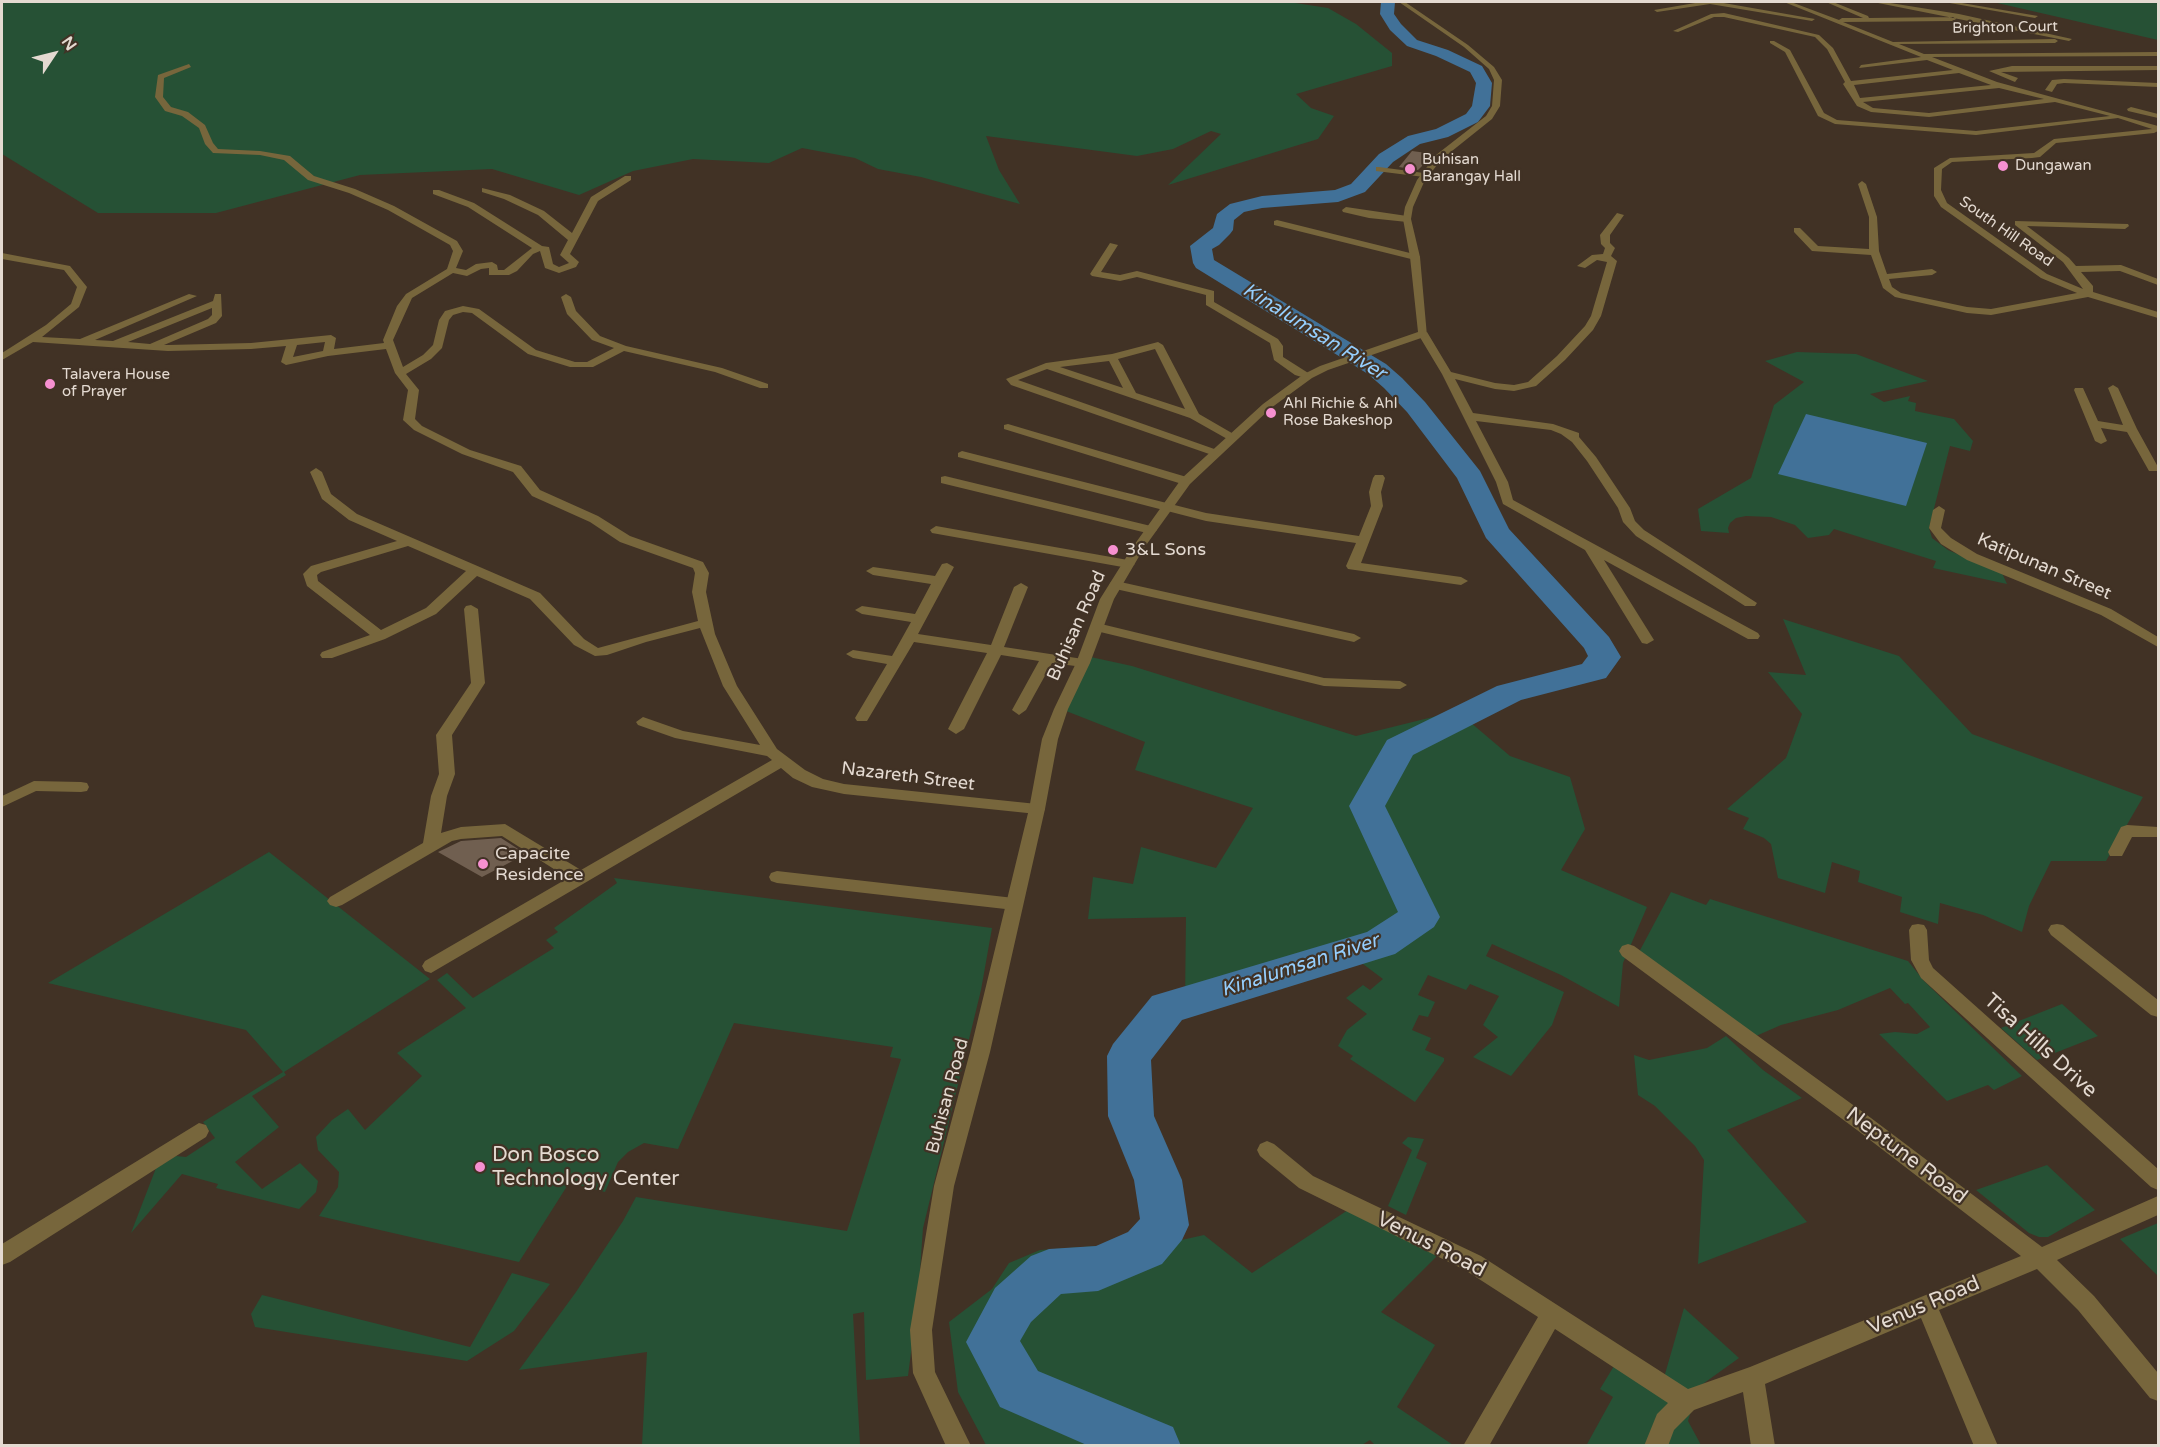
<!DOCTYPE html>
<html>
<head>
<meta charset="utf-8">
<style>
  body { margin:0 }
  #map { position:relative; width:2160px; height:1447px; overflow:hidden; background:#413225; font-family:"Varela Round",sans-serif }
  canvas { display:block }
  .frame { position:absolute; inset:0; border:3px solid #e4dad1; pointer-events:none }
  .north { position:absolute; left:24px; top:24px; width:60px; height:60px; -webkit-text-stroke:4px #413225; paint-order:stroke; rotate:55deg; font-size:16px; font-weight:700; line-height:24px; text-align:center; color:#e4dad1 }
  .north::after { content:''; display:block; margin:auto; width:21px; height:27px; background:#e4dad1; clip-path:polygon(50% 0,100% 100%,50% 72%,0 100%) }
</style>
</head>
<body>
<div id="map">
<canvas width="2160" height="1447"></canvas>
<div class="frame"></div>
<div class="north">N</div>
</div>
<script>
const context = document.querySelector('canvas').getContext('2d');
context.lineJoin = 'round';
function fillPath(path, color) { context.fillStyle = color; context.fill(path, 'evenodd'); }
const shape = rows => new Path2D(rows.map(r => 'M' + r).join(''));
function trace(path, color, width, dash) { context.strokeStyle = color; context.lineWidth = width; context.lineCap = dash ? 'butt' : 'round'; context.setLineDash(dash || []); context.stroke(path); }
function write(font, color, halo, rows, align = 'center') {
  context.font = font + ' "Varela Round",sans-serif'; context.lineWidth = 4.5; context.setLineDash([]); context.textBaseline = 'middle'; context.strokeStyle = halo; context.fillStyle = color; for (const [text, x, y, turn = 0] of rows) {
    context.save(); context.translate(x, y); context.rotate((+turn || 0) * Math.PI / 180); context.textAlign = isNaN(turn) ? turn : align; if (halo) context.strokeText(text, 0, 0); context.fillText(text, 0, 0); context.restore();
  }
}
fillPath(shape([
  [2,2,1289,2,1328,8,1356,24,1392,53,1392,66,1296,94,1311,108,1334,116,1318,139,1168,185,1221,134,1211,131,1173,149,1137,156,986,136,999,170,1020,204,921,177,878,169,855,158,802,148,769,163,693,159,633,171,579,195,492,169,360,175,216,213,98,213,2,154],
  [1993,2,2158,2,2158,40],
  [1797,352,1856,354,1928,381,1870,394,1884,402,1910,396,1908,401,1916,403,1915,411,1954,419,1973,441,1970,451,1950,446,1929,528,1932,538,1948,550,2002,573,2007,584,1933,568,1936,561,1834,529,1829,535,1808,538,1795,525,1771,517,1746,516,1736,518,1730,523,1728,528,1729,533,1701,531,1698,509,1751,478,1774,405,1804,382,1765,361],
  [1783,619,1899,656,1972,734,2143,797,2106,861,2051,861,2029,906,2022,932,1983,915,1940,903,1938,924,1900,912,1902,897,1858,882,1860,871,1832,862,1825,893,1778,878,1771,844,1764,838,1743,829,1749,818,1727,809,1786,758,1802,714,1768,672,1806,675],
  [1086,656,1132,666,1356,736,1457,711,1510,756,1570,777,1585,829,1561,870,1647,907,1623,963,1619,1007,1561,975,1492,944,1486,956,1564,992,1552,1025,1511,1076,1473,1057,1498,1037,1483,1025,1499,996,1470,984,1466,990,1428,975,1418,995,1435,1002,1428,1017,1419,1015,1412,1030,1431,1038,1425,1050,1444,1058,1444,1061,1415,1102,1350,1059,1353,1056,1338,1046,1347,1030,1367,1014,1346,998,1363,985,1370,990,1383,979,1359,961,1346,965,1343,961,1356,950,1185,1002,1186,917,1088,919,1093,877,1133,884,1141,847,1216,868,1253,808,1135,770,1145,742,1061,709],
  [269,852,430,979,284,1072,286,1075,252,1096,279,1127,235,1162,262,1189,300,1163,318,1181,316,1192,299,1209,216,1188,218,1184,182,1174,131,1233,156,1168,176,1156,186,1157,215,1138,203,1122,283,1072,246,1030,48,983],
  [614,878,992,928,981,990,923,1228,918,1298,908,1376,866,1380,864,1312,853,1314,860,1445,642,1445,647,1352,519,1370,576,1292,623,1221,636,1197,847,1231,901,1059,890,1057,893,1047,734,1023,678,1149,644,1143,628,1152,618,1162,605,1192,569,1183,519,1262,319,1216,338,1187,339,1172,318,1150,316,1137,332,1120,348,1109,365,1130,422,1076,397,1053,466,1008,437,980,447,973,473,998,554,948,546,940,558,932,554,928,617,883],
  [1671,892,1706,905,1710,899,1908,961,1924,981,2022,1076,1994,1090,1988,1085,1947,1101,1879,1034,1895,1032,1917,1034,1930,1027,1908,1003,1905,1004,1890,988,1838,1010,1781,1025,1756,1036,1638,954],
  [2062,1004,2098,1036,2037,1060,2001,1028],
  [1726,1036,1763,1070,1802,1098,1727,1130,1807,1222,1698,1264,1704,1160,1695,1146,1655,1106,1638,1095,1634,1055,1649,1060,1707,1048],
  [1408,1137,1424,1139,1416,1158,1427,1163,1406,1215,1388,1206,1412,1150,1402,1143],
  [2047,1165,2095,1210,2048,1237,2039,1237,2029,1233,1976,1190],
  [1348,1210,1439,1254,1381,1312,1435,1345,1397,1407,1453,1445,1375,1445,1370,1440,1360,1446,986,1445,958,1392,949,1322,992,1289,1009,1263,1040,1250,1125,1244,1145,1248,1204,1235,1252,1273],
  [2158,1223,2158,1276,2120,1239],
  [512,1273,550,1284,514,1331,467,1361,255,1327,251,1314,262,1295,470,1347],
  [1684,1308,1739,1358,1686,1396,1663,1381],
  [1617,1361,1692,1408,1688,1421,1701,1445,1586,1446,1613,1397,1600,1389]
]), '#265135');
fillPath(shape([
  [1806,414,1927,443,1906,506,1778,474]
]), '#417198');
fillPath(shape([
  [1381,2,1395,2,1394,14,1401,24,1417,40,1448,50,1482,66,1492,83,1490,106,1478,122,1448,137,1420,144,1393,162,1365,192,1338,202,1262,208,1244,212,1234,220,1233,230,1230,234,1219,245,1212,249,1214,260,1386,364,1402,378,1425,402,1480,471,1509,529,1609,637,1621,657,1606,678,1521,700,1413,755,1385,806,1440,917,1434,927,1395,954,1182,1020,1151,1060,1154,1116,1182,1180,1189,1225,1182,1240,1162,1264,1098,1291,1061,1294,1031,1322,1020,1341,1038,1371,1173,1427,1181,1446,1089,1446,1000,1407,966,1342,995,1288,1031,1256,1049,1249,1096,1246,1128,1232,1140,1219,1134,1180,1108,1116,1107,1056,1113,1044,1152,996,1367,932,1398,912,1349,806,1387,740,1497,686,1582,664,1588,656,1584,648,1486,538,1457,478,1407,412,1384,388,1368,374,1196,268,1193,263,1190,246,1213,228,1217,214,1230,204,1262,196,1335,190,1351,184,1379,154,1408,136,1436,129,1466,114,1472,106,1476,83,1470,72,1436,56,1407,46,1390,30,1380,14,1381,2]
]), '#417198');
fillPath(shape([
  [1412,151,1434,154,1418,170,1399,167],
  [501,838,526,854,482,877,438,852,461,841]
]), '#705f50');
fillPath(shape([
  [1701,2,1718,2,1815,19,1812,21,1710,4,1657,12,1654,10,1701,2],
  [1784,2,1791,2,1839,20,1842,18,1863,18,1826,2,1833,2,1868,16,1869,18,1953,17,1956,19,1953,21,1843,22,1893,42,2055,39,2058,41,2055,43,1899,44,1924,54,2158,52,2157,56,1932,57,1997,82,2158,126,2158,131,2154,133,2056,143,2040,157,2032,158,1952,162,1942,169,1941,190,1947,203,2047,274,2083,289,2063,262,2015,225,2015,221,2128,224,2129,226,2125,229,2027,226,2069,258,2076,266,2121,265,2158,279,2158,285,2120,271,2081,272,2093,286,2093,292,2158,312,2158,318,2088,297,1991,315,1967,313,1895,297,1883,288,1871,255,1812,251,1794,232,1794,228,1800,228,1818,246,1869,249,1869,217,1858,184,1862,181,1866,184,1877,217,1879,251,1887,274,1932,269,1937,272,1932,275,1889,279,1892,287,1901,293,1967,307,1991,309,2077,293,2041,278,1941,207,1934,196,1934,168,1950,158,2034,153,2054,139,2152,129,2118,118,1976,135,1835,124,1818,116,1785,52,1770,43,1770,41,1774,41,1790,50,1824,113,1837,120,1976,131,2110,116,2055,102,1929,117,1871,112,1857,106,1843,84,1845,82,1827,49,1815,37,1724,17,1714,17,1678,32,1673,31,1711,14,1724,13,1819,35,1833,48,1851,81,1953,70,1927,60,1859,68,1861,65,1921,57,1784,2],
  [1959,73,1991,85,1860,98,1854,85,1959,73],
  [1999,88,2044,99,1929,113,1873,108,1863,102,1999,88],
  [1873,2,1884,2,1959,14,2072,39,2069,41,1873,2],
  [1944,2,1956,2,2038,16,2035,18,1944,2],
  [189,64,191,67,164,78,163,97,171,107,188,112,205,125,213,143,218,149,260,151,290,156,314,176,355,189,394,206,457,241,463,251,456,268,466,270,476,264,492,262,497,265,498,270,504,270,532,248,468,207,433,194,433,190,439,190,474,203,542,246,549,247,553,264,559,267,569,263,560,255,568,240,538,215,504,199,482,192,482,188,510,195,544,211,572,233,591,197,625,176,631,176,631,180,598,201,570,254,579,262,576,267,559,273,545,268,540,251,533,254,517,271,509,275,489,275,489,268,481,269,467,276,453,273,412,298,393,340,403,367,423,355,433,345,439,320,445,311,463,306,479,309,536,350,575,362,587,362,614,348,592,340,567,314,561,297,566,294,571,297,576,311,600,336,626,346,722,368,768,384,768,388,760,388,715,372,624,351,593,367,570,367,528,354,472,313,463,312,453,315,449,320,442,348,431,359,406,374,419,390,415,419,422,426,470,450,521,466,540,490,598,516,630,536,703,562,709,573,706,592,715,634,737,686,777,749,805,770,823,779,844,784,1037,804,1043,805,1045,809,1043,813,1037,814,844,794,812,787,793,778,781,768,431,973,425,971,422,966,425,961,568,878,502,836,461,839,452,841,342,905,336,907,330,905,327,901,330,897,423,843,431,796,439,774,436,735,471,683,464,609,466,606,471,605,478,609,485,683,452,735,455,774,447,796,441,833,461,827,505,824,581,870,772,760,767,756,675,738,638,725,636,722,643,717,683,731,760,745,723,686,700,628,646,642,607,655,595,656,574,645,530,599,477,576,436,614,385,639,332,658,322,658,320,655,322,652,370,635,307,586,303,574,311,566,397,541,349,520,322,499,310,472,316,468,322,472,331,494,357,514,540,593,584,639,598,648,698,621,692,592,695,573,693,568,620,542,590,522,532,496,513,472,462,454,414,430,403,420,408,390,395,373,386,349,328,356,286,365,281,362,286,346,251,349,168,351,33,342,2,360,2,353,46,325,71,304,77,287,64,270,2,259,2,253,70,266,87,287,79,307,42,337,80,339,189,294,197,296,95,340,113,341,213,301,215,294,221,294,222,316,216,323,164,345,168,345,251,343,331,335,336,338,334,349,384,343,383,340,397,306,406,294,447,269,453,251,450,245,388,210,349,193,308,180,284,160,260,155,213,153,205,144,199,128,182,116,165,111,155,97,158,75,189,64],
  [212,308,212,315,208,319,150,344,128,342,212,308],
  [325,342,323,351,293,357,297,345,325,342],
  [408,546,466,571,426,608,381,630,318,581,317,575,321,572,408,546],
  [2012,66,2158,66,2158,70,2001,72,2018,78,2015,82,1989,71,2012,66],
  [2064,79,2158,83,2158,87,2064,83,2057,84,2052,92,2045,90,2052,80,2064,79],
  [2131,107,2158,114,2158,118,2128,111,2127,109,2131,107],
  [1379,167,1424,173,1428,175,1424,177,1376,171,1376,167,1379,167],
  [1346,207,1407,216,1411,219,1407,222,1369,218,1343,212,1342,210,1346,207],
  [1617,213,1624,215,1610,235,1610,243,1615,248,1611,256,1617,261,1601,316,1593,330,1565,360,1536,386,1514,391,1495,389,1455,379,1473,413,1553,424,1579,433,1579,437,1596,457,1630,508,1635,521,1644,530,1757,603,1755,606,1745,606,1636,536,1623,522,1618,508,1587,461,1572,442,1561,434,1551,430,1476,421,1508,482,1513,500,1758,633,1760,636,1758,639,1748,639,1604,560,1654,640,1647,644,1642,643,1585,550,1503,504,1496,482,1442,374,1418,334,1427,332,1451,372,1495,383,1514,385,1528,382,1557,356,1585,326,1591,316,1607,262,1597,260,1585,268,1577,266,1592,255,1603,254,1605,248,1601,244,1600,235,1617,213],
  [1277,220,1418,255,1420,257,1415,260,1274,225,1274,221,1277,220],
  [1110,243,1118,245,1101,272,1120,275,1137,271,1214,291,1214,302,1278,339,1283,346,1283,357,1313,376,1308,379,1295,375,1274,360,1270,343,1206,305,1206,295,1137,277,1120,281,1092,276,1090,274,1110,243],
  [1158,342,1163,345,1199,414,1237,436,1237,440,1229,440,1190,418,1047,369,1018,380,1220,451,1220,455,1212,455,1011,385,1006,379,1046,363,1112,354,1158,342],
  [1155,349,1185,409,1136,393,1118,359,1155,349],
  [1109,361,1123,388,1060,367,1109,361],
  [2113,385,2118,388,2137,429,2158,467,2157,471,2149,471,2127,432,2101,428,2107,441,2101,444,2095,441,2074,390,2075,388,2083,388,2098,421,2123,425,2108,388,2113,385],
  [1008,424,1190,478,1192,481,1186,485,1182,484,1004,429,1004,425,1008,424],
  [962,451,1206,513,1359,536,1371,506,1369,492,1373,478,1375,475,1383,475,1385,478,1381,492,1383,506,1361,563,1461,577,1468,581,1461,585,1348,569,1346,566,1356,543,1206,521,958,457,958,453,962,451],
  [945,476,1155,527,1157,530,1151,534,941,483,941,477,945,476],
  [1939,506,1945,510,1941,528,1951,538,1977,554,2111,609,2158,637,2158,647,2101,615,1967,560,1941,544,1929,528,1933,510,1939,506],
  [936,526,1128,560,1135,564,1128,568,932,533,930,530,936,526],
  [947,563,954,567,918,634,991,645,1014,587,1021,583,1028,587,1004,647,1083,659,1090,663,1083,667,1052,663,1026,710,1019,715,1012,710,1039,661,1001,655,964,729,956,734,948,729,987,653,914,642,867,721,857,721,855,718,887,664,853,658,846,654,853,650,892,656,911,622,862,614,855,610,862,606,915,614,931,584,873,575,866,571,873,567,935,576,942,564,947,563],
  [1116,581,1354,634,1361,638,1354,642,1111,588,1109,585,1111,582,1116,581],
  [1097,623,1324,678,1400,681,1407,685,1400,689,1324,686,1092,630,1090,627,1097,623],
  [34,781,81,782,87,783,89,787,87,791,81,792,36,791,2,807,2,796,34,781],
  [2127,825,2158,827,2158,837,2132,837,2122,856,2110,856,2108,852,2119,831,2121,827,2127,825],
  [777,871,1014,898,1020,900,1023,904,1020,908,1014,910,777,883,771,881,769,877,771,873,777,871],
  [1918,924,1924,925,1927,930,1929,960,1933,968,2158,1169,2158,1190,2151,1187,1921,978,1911,960,1909,930,1912,925,1918,924],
  [2057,924,2063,925,2158,1000,2158,1017,2151,1015,2051,935,2048,930,2051,925,2057,924],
  [1628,944,1634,946,1871,1118,2042,1247,2158,1196,2158,1215,2057,1260,2094,1296,2158,1373,2158,1401,2150,1398,2078,1310,2037,1269,1939,1310,1998,1446,1974,1446,1921,1318,1765,1384,1775,1446,1751,1446,1743,1392,1694,1410,1674,1430,1668,1446,1644,1446,1657,1414,1668,1403,1555,1329,1489,1446,1463,1446,1538,1317,1465,1270,1299,1188,1260,1156,1257,1150,1260,1144,1267,1141,1274,1144,1313,1176,1481,1256,1688,1389,1750,1367,2021,1256,1857,1130,1622,956,1619,951,1622,946,1628,944],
  [199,1123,206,1125,209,1131,206,1137,10,1262,2,1265,2,1244,199,1123]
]), '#77663c');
fillPath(shape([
  [1399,2,1405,2,1468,45,1494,67,1502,80,1500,106,1492,119,1442,159,1425,180,1413,207,1411,219,1420,257,1427,336,1328,370,1312,378,1271,408,1190,484,1144,548,1114,599,1090,663,1068,709,1058,739,1045,809,990,1052,954,1186,932,1330,935,1372,971,1446,946,1446,913,1373,910,1330,934,1186,970,1052,1029,809,1042,739,1054,709,1076,663,1100,599,1132,548,1182,478,1263,404,1304,374,1320,366,1418,332,1410,257,1403,219,1405,207,1417,180,1436,155,1486,116,1492,106,1494,80,1489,69,1464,47,1399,2]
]), '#77663c');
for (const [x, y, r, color] of [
  [2003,166,6,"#f690d0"],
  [1410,169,6,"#f690d0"],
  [50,384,6,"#f690d0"],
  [1271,413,6,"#f690d0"],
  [1113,550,6,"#f690d0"],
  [483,864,6,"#f690d0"],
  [480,1167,6,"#f690d0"]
]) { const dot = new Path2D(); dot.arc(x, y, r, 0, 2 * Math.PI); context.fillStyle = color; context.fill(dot); trace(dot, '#413225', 2); }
write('15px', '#e4dad1', '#413225', [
  ["Brighton Court",2005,28,-1],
  ["South Hill Road",2006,232,35]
]);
write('15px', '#e4dad1', '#413225', [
  ["Buhisan",1422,160],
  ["Barangay Hall",1422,177],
  ["Dungawan",2015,166],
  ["Talavera House",62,375],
  ["of Prayer",62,392],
  ["Ahl Richie & Ahl",1283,404],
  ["Rose Bakeshop",1283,421]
], 'left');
write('18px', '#e4dad1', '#413225', [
  ["3&L Sons",1125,550],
  ["Capacite",495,854],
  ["Residence",495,875]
], 'left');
write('18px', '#e4dad1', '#413225', [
  ["Katipunan Street",2044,567,23],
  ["Buhisan Road",1077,626,-66],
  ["Nazareth Street",908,777,7],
  ["Buhisan Road",948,1096,-75]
]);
write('italic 20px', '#95cefd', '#413225', [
  ["Kinalumsan River",1314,332,32],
  ["Kinalumsan River",1300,966,-18]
]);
write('21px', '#e4dad1', '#413225', [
  ["Tisa Hills Drive",2040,1046,42],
  ["Neptune Road",1906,1156,37],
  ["Venus Road",1431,1245,27],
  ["Venus Road",1924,1306,-23]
]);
write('21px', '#e4dad1', '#413225', [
  ["Don Bosco",492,1155],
  ["Technology Center",492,1179]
], 'left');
</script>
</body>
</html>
